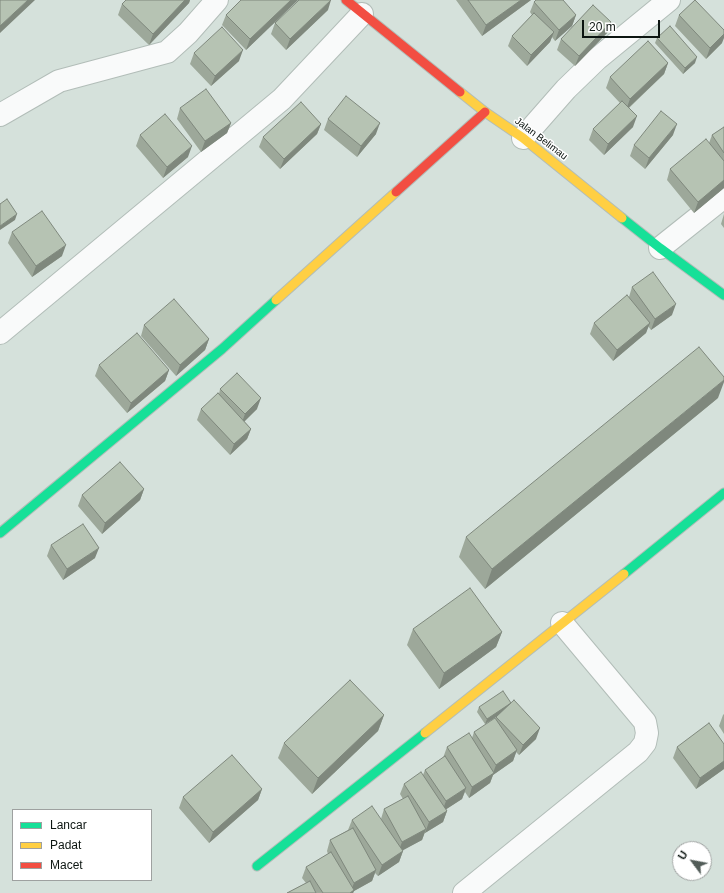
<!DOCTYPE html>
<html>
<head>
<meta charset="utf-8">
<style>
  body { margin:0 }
  #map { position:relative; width:724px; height:893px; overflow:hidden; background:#d5e1db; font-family:Helvetica,sans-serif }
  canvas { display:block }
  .legend { position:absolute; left:12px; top:809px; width:140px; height:72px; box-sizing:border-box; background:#fff; border:1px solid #9ea1a0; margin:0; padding:5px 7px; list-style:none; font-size:12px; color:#0c1511 }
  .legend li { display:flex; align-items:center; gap:8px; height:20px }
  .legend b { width:20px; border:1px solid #9ea1a0 }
  .north { position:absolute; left:672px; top:841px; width:40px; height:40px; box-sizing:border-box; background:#fff; border:1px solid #9ea1a0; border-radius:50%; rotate:302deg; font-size:11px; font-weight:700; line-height:16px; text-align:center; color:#0c1511 }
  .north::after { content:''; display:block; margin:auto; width:14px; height:18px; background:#525c58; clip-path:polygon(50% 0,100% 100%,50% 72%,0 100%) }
  .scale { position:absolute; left:582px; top:20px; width:78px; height:18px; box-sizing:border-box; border:2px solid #0c1511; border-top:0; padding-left:5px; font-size:12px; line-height:14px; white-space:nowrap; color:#0c1511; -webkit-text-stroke:3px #fff; paint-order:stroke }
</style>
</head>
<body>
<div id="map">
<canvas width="724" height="893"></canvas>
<ul class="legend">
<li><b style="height:5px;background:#16e098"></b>Lancar</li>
<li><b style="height:5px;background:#ffcf43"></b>Padat</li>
<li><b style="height:5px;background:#f24e42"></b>Macet</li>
</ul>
<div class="north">U</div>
<div class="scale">20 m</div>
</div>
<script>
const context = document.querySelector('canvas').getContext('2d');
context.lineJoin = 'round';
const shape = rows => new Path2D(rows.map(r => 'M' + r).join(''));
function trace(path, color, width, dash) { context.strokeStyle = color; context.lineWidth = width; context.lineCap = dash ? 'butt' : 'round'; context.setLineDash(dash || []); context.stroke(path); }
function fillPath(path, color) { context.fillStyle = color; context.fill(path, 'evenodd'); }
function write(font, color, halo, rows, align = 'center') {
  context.font = font + ' Helvetica,sans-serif'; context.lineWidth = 3; context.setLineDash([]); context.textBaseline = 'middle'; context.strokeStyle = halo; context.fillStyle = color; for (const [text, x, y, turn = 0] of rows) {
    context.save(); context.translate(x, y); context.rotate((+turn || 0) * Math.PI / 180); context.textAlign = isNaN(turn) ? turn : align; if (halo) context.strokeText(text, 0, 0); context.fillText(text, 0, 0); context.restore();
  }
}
const street = shape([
  [0,115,59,81,167,52,188,33,217,0],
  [523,138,566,89,597,59,669,0],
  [660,248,724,197],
  [0,333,282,99,362,14],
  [464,893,638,752,645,743,647,733,645,722,562,623]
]);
const fast = shape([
  [622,218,660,248,724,295],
  [0,533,222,349,276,300],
  [624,574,724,493],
  [257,866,425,733]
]);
const slow = shape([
  [460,92,485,112,523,138,622,218],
  [276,300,396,192],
  [425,733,624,574]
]);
const jam = shape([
  [346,0,460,92],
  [396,192,485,112]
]);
trace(street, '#b2bdb8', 24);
trace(fast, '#b2bdb8', 11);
trace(slow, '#b2bdb8', 11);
trace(jam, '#b2bdb8', 11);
trace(street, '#f9fafa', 22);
trace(fast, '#16e098', 9);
trace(slow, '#ffcf43', 9);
trace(jam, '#f24e42', 9);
fillPath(shape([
  [126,0,190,0,189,3,149,45,118,15,122,4],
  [241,0,298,0,246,50,222,25,226,15],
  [456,0,531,0,482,36],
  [534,2,576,15,572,26,555,41,552,37,550,42,527,66,508,46,512,36,532,15,530,12],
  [328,10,286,50,271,34,275,23],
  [679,15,722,43,706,59,675,26],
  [611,22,607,33,575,66,557,50,561,39],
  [657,38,695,63,683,74,655,43],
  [194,53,239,61,211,86,190,64],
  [668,63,664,74,629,108,633,127,604,155,589,140,593,129,620,103,606,88,610,77],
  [180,108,231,123,227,133,201,152,177,119],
  [328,119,376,134,357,157,324,130],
  [321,124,317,134,280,169,259,147,263,137],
  [724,127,724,188,694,213,667,180,670,169,709,143,712,135],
  [140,135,188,157,163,178,136,146],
  [673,135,645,169,630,156,634,145],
  [724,214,724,228,721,224],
  [12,232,62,256,32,277,8,243],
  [632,287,672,315,651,330,648,326,646,333,613,361,590,334,594,323,629,297],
  [144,325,209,339,205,350,176,376,141,336],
  [99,365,169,370,165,381,127,413,95,376],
  [220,389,257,409,244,421,251,429,247,439,230,455,197,420,201,409,219,394],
  [718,398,485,589,459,557,466,537],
  [144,489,140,500,102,534,78,506,82,495],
  [51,545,95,558,63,580,47,556],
  [413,629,502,632,496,647,439,689,407,645],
  [511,703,536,739,519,755,516,752,513,761,493,775,490,783,469,798,465,792,462,799,446,809,447,811,443,822,425,833,425,832,422,840,402,850,403,851,399,862,378,876,375,873,372,881,354,891,353,893,287,893,306,883,302,878,306,867,328,854,327,851,330,840,348,830,352,820,381,819,384,809,403,799,400,794,404,784,423,775,425,770,443,758,447,747,472,738,474,732,496,719,496,717,485,724,477,712,479,707],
  [724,714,724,734,719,726,723,715],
  [384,715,378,731,312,794,278,758,284,743],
  [724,744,724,769,696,789,673,758,677,747],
  [262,789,258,800,209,843,179,808,183,797]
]), '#9da89a');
fillPath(shape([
  [28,0,35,0,0,33,0,26],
  [185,0,190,0,189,3,149,45,153,34],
  [291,0,298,0,246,50,250,39],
  [331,0,328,10,286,50,290,39],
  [521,0,531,0,482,36,486,25],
  [576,15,572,26,555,41,559,30],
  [611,22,607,33,575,66,579,56],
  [554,32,550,42,527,66,531,55],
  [724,34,724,38,722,43,706,59,710,48],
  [243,50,239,61,211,86,215,76],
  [697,57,695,63,683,74,685,68],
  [668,63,664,74,626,110,630,99],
  [637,116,633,127,604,155,608,144],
  [231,123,227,133,201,152,205,141],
  [380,123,376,134,357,157,361,146],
  [321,124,317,134,280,169,284,159],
  [677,124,673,135,645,169,649,158],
  [192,146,188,157,163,178,167,167],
  [724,180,724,188,694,213,698,202],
  [17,214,15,220,0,230,0,226],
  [66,245,62,256,32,277,36,266],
  [676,304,672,315,651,330,655,319],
  [650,323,646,333,613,361,617,350],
  [209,339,205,350,176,376,180,365],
  [169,370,165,381,127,413,131,403],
  [724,380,724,382,718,398,485,589,492,569],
  [261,398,257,409,241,425,245,414],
  [251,429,247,439,230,455,234,444],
  [144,489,140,500,102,534,105,523],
  [99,548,95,558,63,580,67,569],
  [502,632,496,647,439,689,444,673],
  [511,703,509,709,485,724,487,719],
  [384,715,378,731,312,794,318,778],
  [540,728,536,739,519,755,523,745],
  [517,750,513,761,493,775,490,783,469,798,472,787,493,773,496,765],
  [724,761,724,769,696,789,700,778],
  [466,788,462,799,442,812,446,801],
  [262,789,258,800,209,843,213,832],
  [447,811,443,822,425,833,429,822],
  [426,829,422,840,398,853,402,842],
  [403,851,399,862,378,876,382,865],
  [376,870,372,881,354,891,353,893,350,893,354,883]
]), '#7f887d');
const building = shape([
  [0,0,28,0,0,26,0,0],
  [126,0,185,0,153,34,122,4,126,0],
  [241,0,291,0,250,39,226,15,241,0],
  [299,0,331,0,290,39,275,23,299,0],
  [468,0,521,0,486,25,468,0],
  [536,0,563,0,576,15,559,30,534,2,536,0],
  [695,0,724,30,724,34,710,48,679,15,695,0],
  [593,5,611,22,579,56,561,39,593,5],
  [534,13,554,32,531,55,512,36,534,13],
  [670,26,697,57,685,68,657,38,670,26],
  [222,27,243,50,215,76,194,53,222,27],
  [648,41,668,63,630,99,610,77,648,41],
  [206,89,231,123,205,141,180,108,206,89],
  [346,96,380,123,361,146,328,119,346,96],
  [622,101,637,116,608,144,593,129,622,101],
  [301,102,321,124,284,159,263,137,301,102],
  [661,111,677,124,649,158,634,145,661,111],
  [165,114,192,146,167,167,140,135,165,114],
  [724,127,724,153,712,135,724,127],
  [706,139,724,161,724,180,698,202,670,169,706,139],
  [7,199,17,214,0,226,0,204,7,199],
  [42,211,66,245,36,266,12,232,42,211],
  [653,272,676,304,655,319,632,287,653,272],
  [627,295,650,323,617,350,594,323,627,295],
  [174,299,209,339,180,365,144,325,174,299],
  [137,333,169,370,131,403,99,365,137,333],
  [699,347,724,377,724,380,492,569,466,537,699,347],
  [237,373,261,398,245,414,220,389,237,373],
  [218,393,251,429,234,444,201,409,218,393],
  [120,462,144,489,105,523,82,495,120,462],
  [83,524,99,548,67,569,51,545,83,524],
  [470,588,502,632,444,673,413,629,470,588],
  [350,680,384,715,318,778,284,743,350,680],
  [503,691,511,703,487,719,479,707,503,691],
  [514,700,540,728,523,745,496,717,514,700],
  [495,718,517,750,496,765,474,732,495,718],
  [709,723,724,744,724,761,700,778,677,747,709,723],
  [469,733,494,773,472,787,447,747,469,733],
  [232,755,262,789,213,832,183,797,232,755],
  [445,756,466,788,446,801,425,770,445,756],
  [421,772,447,811,429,822,404,784,421,772],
  [408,796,426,829,402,842,384,809,408,796],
  [372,806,403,851,382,865,352,820,372,806],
  [353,828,376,870,354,883,330,840,353,828],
  [331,852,354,890,350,893,323,893,306,867,331,852],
  [310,881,316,893,287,893,310,881]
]);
fillPath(building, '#b6c3b3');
trace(building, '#7f887d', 1);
write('10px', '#0c1511', '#fff', [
  ["Jalan Belimau",541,139,37]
]);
</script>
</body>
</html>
